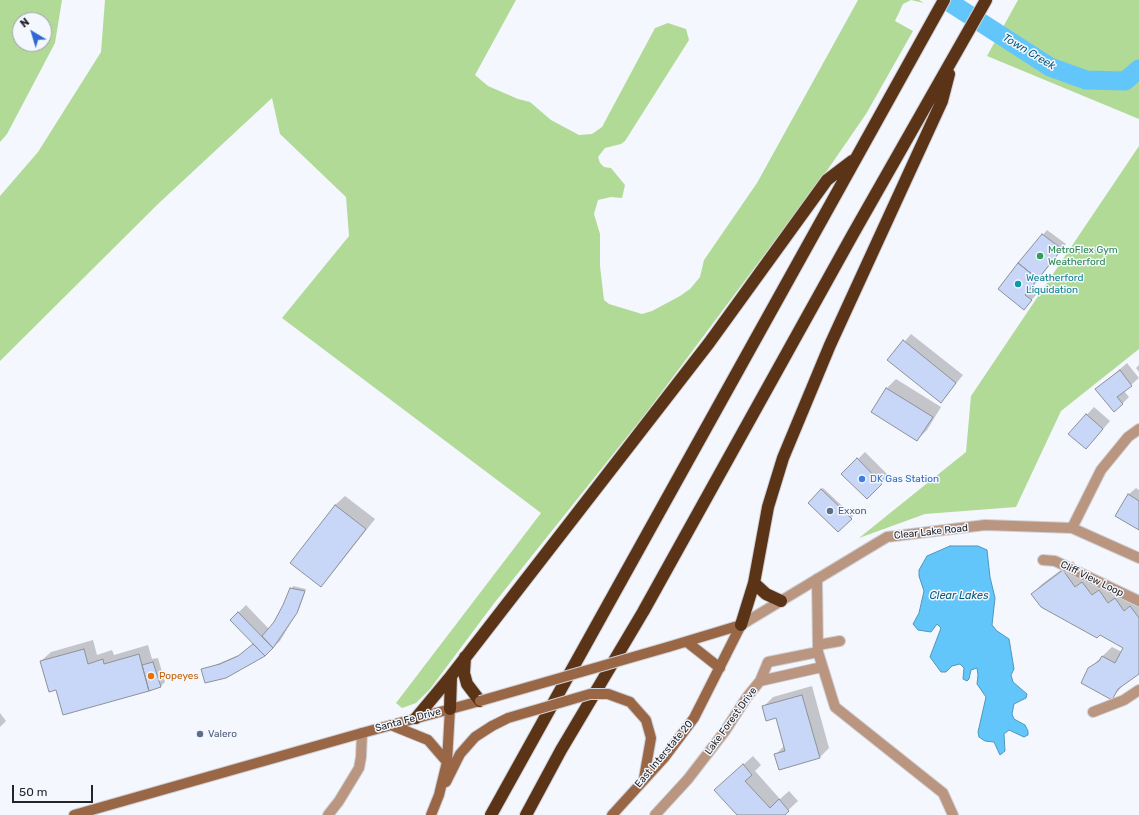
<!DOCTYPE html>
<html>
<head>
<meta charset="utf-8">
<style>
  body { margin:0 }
  #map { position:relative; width:1139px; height:815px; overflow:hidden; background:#f4f7fe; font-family:Rubik,sans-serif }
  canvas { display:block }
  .north { position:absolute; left:12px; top:12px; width:40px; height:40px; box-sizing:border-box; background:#f4f7fe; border:1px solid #a1a3a8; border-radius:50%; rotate:322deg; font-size:11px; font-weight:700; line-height:16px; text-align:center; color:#242528 }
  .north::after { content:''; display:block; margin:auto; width:14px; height:18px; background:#3167d5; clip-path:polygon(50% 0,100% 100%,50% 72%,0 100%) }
  .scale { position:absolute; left:12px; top:785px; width:81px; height:18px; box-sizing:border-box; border:2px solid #242528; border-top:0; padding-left:5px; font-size:12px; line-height:14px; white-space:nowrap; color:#242528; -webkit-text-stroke:3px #f4f7fe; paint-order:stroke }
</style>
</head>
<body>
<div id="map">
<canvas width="1139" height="815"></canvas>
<div class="north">N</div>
<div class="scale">50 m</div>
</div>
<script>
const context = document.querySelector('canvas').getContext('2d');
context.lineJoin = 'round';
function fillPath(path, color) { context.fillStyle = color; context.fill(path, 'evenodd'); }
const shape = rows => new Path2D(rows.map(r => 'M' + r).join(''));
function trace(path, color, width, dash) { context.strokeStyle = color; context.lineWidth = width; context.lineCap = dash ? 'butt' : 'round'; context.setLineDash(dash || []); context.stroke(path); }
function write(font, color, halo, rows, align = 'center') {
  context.font = font + ' Rubik,sans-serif'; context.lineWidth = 3; context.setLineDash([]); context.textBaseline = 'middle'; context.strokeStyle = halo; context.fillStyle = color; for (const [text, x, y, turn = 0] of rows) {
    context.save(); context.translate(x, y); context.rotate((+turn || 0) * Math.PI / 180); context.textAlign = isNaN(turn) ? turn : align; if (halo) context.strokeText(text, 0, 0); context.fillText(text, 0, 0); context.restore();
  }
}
fillPath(shape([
  [0,0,62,0,55,43,7,134,0,142],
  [20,20,44,20,44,44,20,44],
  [105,0,516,0,475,75,488,86,518,99,530,102,551,120,579,135,592,134,602,127,655,28,668,23,686,29,689,40,625,141,621,144,605,148,598,157,600,163,604,167,611,168,625,185,622,198,611,197,598,200,594,214,600,234,600,266,604,300,609,304,642,314,652,311,680,296,690,289,700,277,704,260,757,183,858,0,919,0,924,3,911,0,903,4,895,21,913,31,866,114,826,172,646,413,495,602,430,689,416,703,402,708,396,703,541,513,282,318,349,236,346,197,280,134,272,98,158,204,0,361,0,196,38,152,101,52],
  [1018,0,1139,0,1139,119,987,56],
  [1139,146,1139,349,1061,411,1016,507,925,514,859,538,966,452,971,396]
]), '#b1da97');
const water = shape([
  [950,546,978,546,987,550,990,577,995,598,992,625,997,631,1009,639,1014,669,1011,675,1013,682,1027,694,1026,698,1014,704,1012,714,1014,719,1025,725,1028,731,1028,735,1024,737,1009,730,1004,734,1005,751,1000,755,994,742,985,741,979,737,978,732,986,697,977,684,978,675,977,668,971,670,969,679,967,681,963,679,964,668,960,664,952,666,946,672,941,672,930,657,941,628,937,624,931,632,918,630,913,624,919,613,924,591,919,576,919,570,927,556,950,546]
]);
fillPath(water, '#63c6fa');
trace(water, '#5096bb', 1);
fillPath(shape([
  [1047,230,1066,244,1032,288,1038,293,1024,308,1019,263],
  [911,334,963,375,941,402,889,360],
  [1127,363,1139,378,1124,391,1129,397,1122,404,1097,389],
  [1139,365,1139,372,1136,368],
  [896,379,941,407,927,430,917,440,872,411,887,388],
  [1094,407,1110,421,1093,441,1069,434],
  [865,452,889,476,867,498,843,474],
  [823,488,853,516,838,531,809,503],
  [1136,488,1139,490,1139,528,1128,495],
  [345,496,375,519,330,576,321,586,291,563,335,505],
  [1073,561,1085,578,1092,573,1102,586,1139,599,1139,672,1125,683,1111,699,1089,669,1112,647,1122,652,1124,647,1032,594,1042,584],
  [293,586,306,589,299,609,280,641,264,656,226,677,203,670,241,654,254,644,238,613,246,605,269,629,284,606],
  [93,640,97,655,112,650,114,655,148,645,152,659,158,658,165,682,161,686,64,714,57,689,41,661,51,652],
  [812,686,829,748,819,758,775,755,785,745,777,717,763,707,773,697],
  [0,713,6,721,0,727],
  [753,756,761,765,755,771,780,799,789,791,798,801,783,815,738,815,725,781]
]), '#0003');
trace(shape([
  [946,0,1050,67,1086,80,1125,81,1139,69]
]), '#63c6fa', 19);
const building = shape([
  [1042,234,1062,249,1038,279,1018,263,1042,234],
  [1018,263,1038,279,1025,295,1032,300,1024,310,998,289,1018,263],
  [903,340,956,383,941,403,887,360,903,340],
  [1120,370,1132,386,1117,397,1123,404,1114,412,1095,389,1120,370],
  [886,388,933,417,917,441,871,412,886,388],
  [1086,414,1103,429,1086,449,1068,434,1086,414],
  [857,458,882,484,867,499,841,474,857,458],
  [821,489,852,519,838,532,808,503,821,489],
  [1128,494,1139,501,1139,530,1115,516,1128,494],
  [335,505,366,529,321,587,290,563,335,505],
  [1063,570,1075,587,1082,582,1092,595,1099,590,1108,603,1115,598,1124,611,1130,606,1139,618,1139,674,1118,689,1112,700,1081,683,1088,668,1099,661,1102,656,1115,663,1123,648,1100,635,1097,638,1041,607,1031,594,1063,570],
  [290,588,305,591,297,613,273,648,262,636,274,622,283,605,290,588],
  [238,612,273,648,265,656,230,620,238,612],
  [253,644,265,656,226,678,205,683,201,669,220,664,238,656,253,644],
  [84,649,88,664,103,659,104,664,139,654,149,691,63,715,56,690,49,692,40,661,84,649],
  [153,662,161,687,149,691,142,665,153,662],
  [802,695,820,758,779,770,774,754,785,751,776,718,766,721,762,706,802,695],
  [743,764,752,775,745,781,770,808,779,799,789,811,785,815,737,815,714,790,743,764]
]);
fillPath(building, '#c8d7f7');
trace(building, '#8e9197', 1);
const minor = shape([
  [1072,528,1101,470,1128,437,1139,429],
  [1043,560,1055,561,1139,601],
  [817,579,818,652,835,707,943,793,953,815],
  [818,645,840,641],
  [760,681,822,667],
  [1093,712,1124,700,1139,690],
  [328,815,339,801,359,768,361,757,362,733],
  [655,815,688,779,725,731,747,697,760,681,768,662,818,652]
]);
const tertiary = shape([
  [741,625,887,537,985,525,1072,528,1139,558]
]);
const secondary = shape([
  [687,642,720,668],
  [668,647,741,625],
  [630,702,646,720,651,738,644,778],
  [391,725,428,740,447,762],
  [446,782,460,754,475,737,492,726],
  [74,815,362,733,480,701],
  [431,815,439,795,447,762,450,709],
  [612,815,664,758,694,718,741,625]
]);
const motorway = shape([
  [754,583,766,594,781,601],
  [741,625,754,583,768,507,783,458,830,345,942,101,949,74],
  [465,657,464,673,467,684,480,701],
  [450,709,451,676],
  [416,718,451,676,709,343,827,180,852,161],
  [491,815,944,0],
  [526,815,561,750,643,612,853,234,986,0]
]);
trace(minor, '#cfd1d7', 12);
trace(tertiary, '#cfd1d7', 12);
trace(secondary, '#cfd1d7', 12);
trace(motorway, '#cfd1d7', 14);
trace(minor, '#ba9680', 10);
trace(tertiary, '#ba9680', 10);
trace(secondary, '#9a6746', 10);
trace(motorway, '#5b3316', 12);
const secondaryBridge = shape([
  [480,701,668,647],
  [492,726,508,718,590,694,608,694,630,702]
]);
trace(secondaryBridge, '#cfd1d7', 12, []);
trace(secondaryBridge, '#9a6746', 10);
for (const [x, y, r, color] of [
  [1040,256,4,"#2e9e5b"],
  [1018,284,4,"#0f9aa8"],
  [862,479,4,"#3f7fe0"],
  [830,511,4,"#5c6f8a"],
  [151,676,4,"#e8710a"],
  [200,734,4,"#5c6f8a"]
]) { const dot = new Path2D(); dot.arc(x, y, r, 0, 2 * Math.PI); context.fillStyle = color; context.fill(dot); trace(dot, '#f4f7fe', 1.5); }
write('10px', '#27864d', '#f4f7fe', [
  ["MetroFlex Gym",1048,250],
  ["Weatherford",1048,262]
], 'left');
write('10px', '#0d838f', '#f4f7fe', [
  ["Weatherford",1026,278],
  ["Liquidation",1026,290]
], 'left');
write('10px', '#366cbe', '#f4f7fe', [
  ["DK Gas Station",870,479]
], 'left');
write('10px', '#4e5e75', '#f4f7fe', [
  ["Exxon",838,511],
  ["Valero",208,734]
], 'left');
write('10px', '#242528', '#f4f7fe', [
  ["Clear Lake Road",931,532,-6],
  ["Cliff View Loop",1092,579,26],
  ["Santa Fe Drive",408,720,-15],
  ["Lake Forest Drive",731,721,-54],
  ["East Interstate 20",664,754,-50]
]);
write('10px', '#c56008', '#f4f7fe', [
  ["Popeyes",159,676]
], 'left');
write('italic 11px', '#095a7c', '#f4f7fe', [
  ["Town Creek",1029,52,31],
  ["Clear Lakes",959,596]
]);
</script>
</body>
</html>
